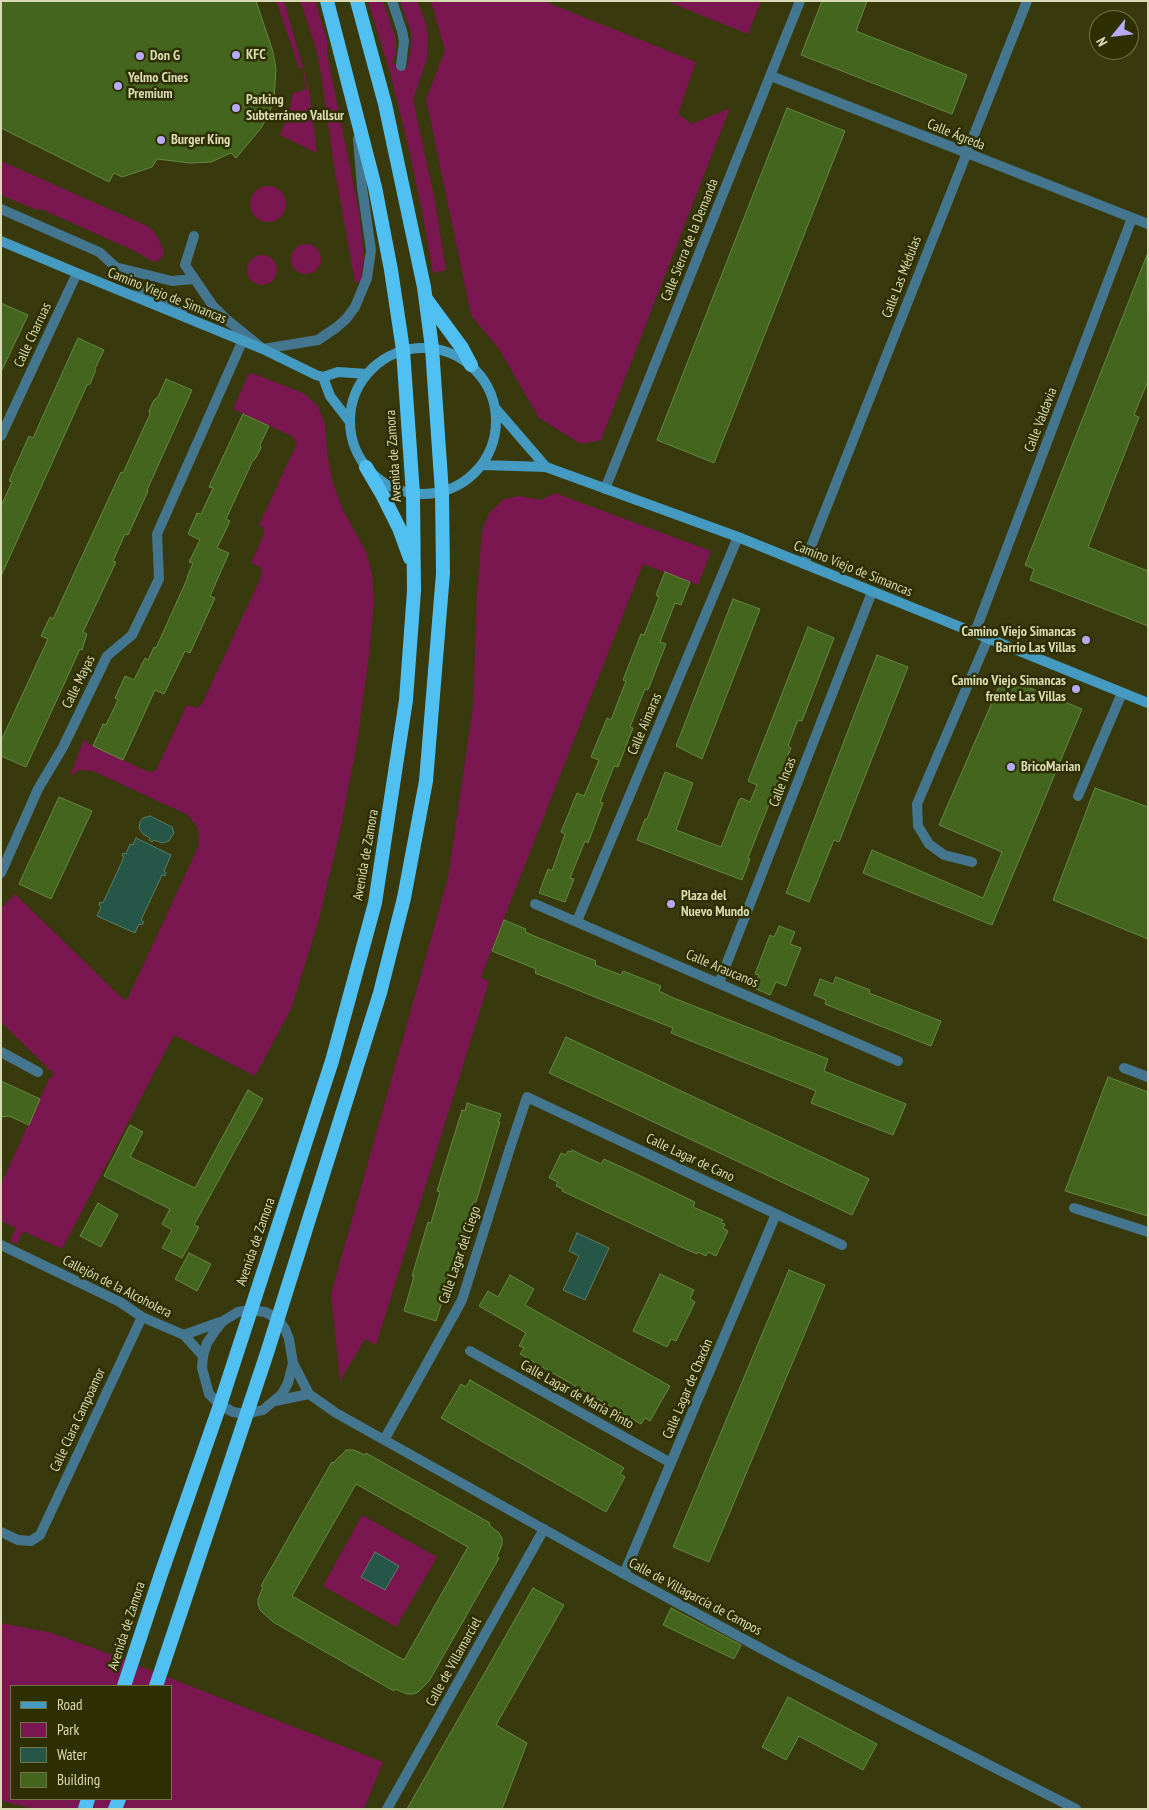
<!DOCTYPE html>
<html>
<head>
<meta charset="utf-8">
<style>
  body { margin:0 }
  #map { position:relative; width:1149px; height:1810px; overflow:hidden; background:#38390c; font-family:"PT Sans Narrow",sans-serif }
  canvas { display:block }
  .frame { position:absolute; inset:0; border:2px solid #d8dbb3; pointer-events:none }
  .legend { position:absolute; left:10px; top:1685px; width:162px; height:115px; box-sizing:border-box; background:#2e2f01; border:1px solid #727448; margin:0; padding:6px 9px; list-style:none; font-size:15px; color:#d8dbb3 }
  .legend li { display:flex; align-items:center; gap:10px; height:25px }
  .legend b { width:25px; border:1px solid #727448 }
  .north { position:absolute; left:1089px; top:10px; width:50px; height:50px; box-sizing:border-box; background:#2e2f01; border:1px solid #727448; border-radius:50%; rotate:241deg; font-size:14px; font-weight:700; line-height:20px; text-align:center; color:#d8dbb3 }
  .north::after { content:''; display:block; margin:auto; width:18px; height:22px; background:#b7abf7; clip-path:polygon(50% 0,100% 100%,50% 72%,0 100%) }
</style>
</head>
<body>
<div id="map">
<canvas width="1149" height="1810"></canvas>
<div class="frame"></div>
<ul class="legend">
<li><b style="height:6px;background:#449ac1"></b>Road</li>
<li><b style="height:14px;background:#7a1750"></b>Park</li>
<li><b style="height:14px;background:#255648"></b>Water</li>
<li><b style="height:14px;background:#43651d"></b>Building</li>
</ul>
<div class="north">N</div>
</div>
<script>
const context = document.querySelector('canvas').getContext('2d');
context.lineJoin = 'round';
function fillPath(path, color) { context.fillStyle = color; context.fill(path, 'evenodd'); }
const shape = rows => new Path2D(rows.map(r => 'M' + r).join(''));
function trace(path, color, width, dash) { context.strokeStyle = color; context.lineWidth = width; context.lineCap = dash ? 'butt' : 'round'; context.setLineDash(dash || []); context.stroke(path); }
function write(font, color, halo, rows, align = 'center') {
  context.font = font + ' "PT Sans Narrow",sans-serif'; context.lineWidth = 5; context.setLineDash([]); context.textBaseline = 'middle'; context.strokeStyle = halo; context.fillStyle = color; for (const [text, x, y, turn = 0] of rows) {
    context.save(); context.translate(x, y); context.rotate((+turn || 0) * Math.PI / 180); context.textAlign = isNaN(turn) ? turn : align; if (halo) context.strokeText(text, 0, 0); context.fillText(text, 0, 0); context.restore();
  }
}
fillPath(shape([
  [276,1,284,1,309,89,317,153,280,135,287,118,293,93,307,89,302,68,299,68],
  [300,1,315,1,327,40,327,54,359,211,364,258,361,282,355,282,334,166,321,74,316,48],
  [368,1,383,1,396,40,396,52,392,63,407,68,411,48,411,32,400,1,417,1,426,23,428,36,427,58,413,100,435,201,446,270,433,273,422,211,408,145,391,76],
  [431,1,543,1,696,62,678,114,692,124,730,108,601,440,581,444,539,418,499,349,471,315,426,99,445,51],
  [666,1,761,1,748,34],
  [1,161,145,225,153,230,158,238,164,251,163,255,160,260,155,262,152,261,135,251,41,209,37,210,1,195],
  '250 204a18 18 0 1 1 36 0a18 18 0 1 1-36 0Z',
  '291 259a15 15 0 1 1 30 0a15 15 0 1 1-30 0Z',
  '247 270a15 15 0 1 1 30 0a15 15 0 1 1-30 0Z',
  [252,373,303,393,317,405,325,424,327,453,332,480,343,510,367,554,372,575,374,601,369,656,357,743,340,831,318,923,291,1009,255,1076,174,1035,62,1249,23,1231,17,1244,10,1241,16,1228,1,1221,1,1184,49,1079,54,1074,1,1022,1,908,15,894,125,1001,128,998,198,847,199,837,198,828,188,815,93,771,80,770,74,773,69,779,84,739,87,743,146,771,152,772,156,770,187,705,197,708,202,704,261,577,262,572,260,567,251,563,264,534,264,528,259,525,297,443,292,436,233,409,248,375],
  [555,493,711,551,698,585,643,564,481,977,489,982,376,1345,365,1339,340,1381,331,1294,448,878,473,706,477,593,482,530,490,512,504,499,518,496,541,500],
  [362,1515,437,1557,396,1627,323,1586],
  [1,1623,52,1633,99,1650,383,1762,364,1809,36,1809,1,1801],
  [11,1686,171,1686,171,1799,11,1799]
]), '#7a1750');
const water = shape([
  [150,816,172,827,174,833,169,841,162,843,154,840,152,842,149,840,150,838,143,834,139,828,140,822,143,818,150,816],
  [136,838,171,855,164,871,166,873,165,876,162,875,141,920,144,922,142,925,139,924,135,933,97,916,101,907,99,905,100,902,103,903,124,857,122,856,123,853,126,854,130,844,133,845,136,838],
  [577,1233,609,1248,585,1300,563,1290,579,1256,569,1251,577,1233],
  [375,1552,399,1566,385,1590,361,1577,375,1552]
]);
fillPath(water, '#255648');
trace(water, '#5b7e68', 1);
const building = shape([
  [1,1,256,1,273,52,276,69,274,98,269,114,261,128,236,158,231,153,211,162,190,163,157,159,152,167,122,177,114,173,109,182,1,128,1,1],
  [822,1,867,1,856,31,967,75,952,114,801,55,822,1],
  [787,108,845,131,714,463,657,440,787,108],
  [1147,255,1148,381,1134,415,1139,417,1088,547,1148,571,1148,626,1030,580,1034,569,1025,565,1147,255],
  [1,303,28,315,1,372,1,303],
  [78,338,104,350,95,369,95,372,90,384,87,385,1,576,1,506,12,482,9,481,29,436,33,438,78,338],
  [166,379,192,390,147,490,148,491,128,535,125,534,113,561,116,562,83,632,87,634,82,650,80,649,26,767,1,756,1,741,48,639,41,636,50,617,53,619,121,472,123,473,150,414,149,411,154,400,158,397,166,379],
  [243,414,269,426,260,445,261,448,255,459,253,460,226,519,230,521,217,548,229,553,210,596,215,598,190,653,185,651,164,694,155,690,123,760,93,746,103,724,106,725,118,700,115,698,125,676,134,680,145,658,148,660,154,647,156,648,188,577,187,577,193,563,189,562,200,540,188,534,197,513,201,514,213,488,209,487,243,414],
  [665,572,690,582,681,605,675,603,660,642,666,644,648,690,645,689,630,727,633,728,618,767,614,766,600,802,603,803,588,843,585,841,570,878,574,879,565,902,539,893,548,869,552,871,565,834,561,832,577,793,584,796,599,760,591,757,607,718,611,720,626,681,623,680,641,634,644,635,659,597,656,595,665,572],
  [733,599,760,609,702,759,676,746,733,599],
  [808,627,834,638,802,721,798,720,788,746,791,748,748,858,750,859,742,880,637,840,645,819,647,819,665,772,693,783,676,830,721,847,739,800,741,798,750,802,757,785,748,781,808,627],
  [877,655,908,667,839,842,834,840,809,902,786,893,877,655],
  [1003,677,1082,709,992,925,863,873,872,850,983,898,1002,852,939,825,1003,677],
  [1095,788,1148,807,1148,939,1053,900,1095,788],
  [59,797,92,811,51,899,19,884,59,797],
  [504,920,526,929,525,932,539,938,596,961,595,965,621,975,623,971,661,986,659,991,671,997,828,1059,824,1071,906,1104,893,1135,811,1103,816,1091,671,1033,673,1028,535,973,536,969,492,951,504,920],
  [779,926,795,932,790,944,801,948,786,986,776,982,770,995,754,988,759,975,755,974,770,935,774,937,779,926],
  [836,977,870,990,869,993,941,1021,931,1046,825,1004,826,1000,814,995,820,979,833,984,836,977],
  [566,1037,869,1179,852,1215,549,1073,566,1037],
  [1108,1077,1148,1092,1148,1216,1065,1191,1108,1077],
  [1,1081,40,1099,29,1125,9,1116,1,1117,1,1081],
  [248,1090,263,1099,194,1225,199,1227,182,1258,162,1248,172,1230,162,1224,170,1209,104,1176,130,1125,143,1132,130,1157,195,1188,248,1090],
  [467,1103,501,1114,498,1122,500,1122,476,1202,473,1202,464,1233,469,1235,465,1250,452,1288,447,1286,436,1321,404,1311,414,1276,412,1276,428,1222,431,1223,440,1192,437,1191,462,1110,465,1111,467,1103],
  [572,1150,601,1164,604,1159,626,1169,695,1202,693,1207,723,1220,721,1223,725,1224,723,1228,728,1231,716,1256,708,1252,706,1256,698,1252,697,1254,681,1247,562,1191,563,1189,556,1186,558,1182,549,1178,561,1153,566,1155,568,1151,571,1152,572,1150],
  [98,1203,118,1215,101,1247,80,1236,98,1203],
  [189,1253,211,1264,197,1291,175,1279,189,1253],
  [789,1270,825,1285,709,1562,673,1547,789,1270],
  [660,1274,694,1290,690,1299,695,1302,676,1341,671,1339,667,1347,633,1331,660,1274],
  [510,1275,534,1289,525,1305,670,1386,650,1421,645,1418,641,1424,520,1354,524,1348,519,1346,526,1333,479,1306,488,1291,498,1297,510,1275],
  [470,1380,624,1468,620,1474,625,1477,606,1512,441,1418,461,1384,466,1387,470,1380],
  [346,1450,354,1450,365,1455,366,1453,490,1523,489,1525,499,1533,502,1538,502,1545,497,1556,499,1558,429,1681,418,1692,414,1694,407,1694,395,1689,394,1691,273,1622,260,1610,258,1604,258,1599,263,1587,261,1586,307,1505,332,1462,333,1463,346,1450],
  [356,1484,468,1547,404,1660,292,1596,356,1484],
  [533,1588,564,1605,496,1725,527,1743,502,1809,407,1809,533,1588],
  [671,1608,741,1645,734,1659,663,1625,671,1608],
  [788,1697,877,1744,863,1770,799,1736,786,1760,762,1747,788,1697]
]);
fillPath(building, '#43651d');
trace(building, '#658942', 1);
trace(shape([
  [392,1,402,31,404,41,401,66],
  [1,209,99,252,139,288,182,312],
  [194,236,185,265,213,306,226,319,263,349,318,340,337,327,346,319,355,307,367,278,371,250,362,187,358,139],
  [119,268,172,281,194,279],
  [1078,796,1122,693],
  [972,862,944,855,929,844,918,826,917,804,988,638],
  [1124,1068,1148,1077],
  [1074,1208,1148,1232]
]), '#44778f', 10);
trace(shape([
  [430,1358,462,1300,510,1148],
  [387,1809,544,1529]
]), '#44778f', 10);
trace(shape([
  [771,76,1148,224],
  [1,436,77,273],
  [605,489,800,1],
  [804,564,1027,1],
  [975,632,1132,218],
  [1,873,38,789,63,747,107,656,132,635,159,579,157,534,242,342],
  [535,904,898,1061],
  [577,921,738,537],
  [719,983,872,592],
  [1,1052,38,1072],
  [510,1148,527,1097,842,1245],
  [1,1245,120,1302,142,1317,184,1335,220,1322],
  [250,1310,265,1312,278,1319,285,1329,289,1339,293,1363,288,1383,282,1394,263,1410,246,1414,233,1412,220,1405,209,1394,202,1368,203,1356,207,1343,215,1331,223,1321,238,1312,250,1310],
  [184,1335,203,1356],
  [470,1351,671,1463],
  [293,1363,309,1394,336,1413,624,1574,784,1661,1076,1809],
  [275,1401,309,1394],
  [384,1440,430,1358],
  [1,1532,18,1540,31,1541,40,1535,142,1317],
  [624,1574,776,1214]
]), '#44778f', 10);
trace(shape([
  [1,241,77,273,263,349,316,375,323,377,338,372,367,374],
  '350 421a73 73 0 1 1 146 0a73 73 0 1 1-146 0Z',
  [323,377,330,396,350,422],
  [496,409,546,467],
  [482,465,546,467,738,537,1148,703]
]), '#449ac1', 10);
trace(shape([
  [426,299,462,348,471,365],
  [366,467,383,496,399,528,410,558],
  [124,1686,161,1574,220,1405,332,1061,375,903,406,700,414,591,413,494,403,350,391,270,375,187,327,1],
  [156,1686,267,1353,380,993,404,898,426,781,443,573,442,493,432,348,424,287,385,104,357,1],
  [85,1809,88,1799],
  [115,1809,119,1799]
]), '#50bff1', 14);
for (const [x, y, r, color] of [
  [236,55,5,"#b7abf7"],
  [140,56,5,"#b7abf7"],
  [118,86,5,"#b7abf7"],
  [236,108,5,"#b7abf7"],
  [161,140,5,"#b7abf7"],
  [1086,640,5,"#b7abf7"],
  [1076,689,5,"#b7abf7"],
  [1011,767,5,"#b7abf7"],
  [671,904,5,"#b7abf7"]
]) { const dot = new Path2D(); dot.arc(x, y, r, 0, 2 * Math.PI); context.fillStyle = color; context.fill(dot); trace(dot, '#2e2f01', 2); }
write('bold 14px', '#d8dbb3', '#2e2f01', [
  ["KFC",246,55],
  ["Don G",150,56],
  ["Yelmo Cines",128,78],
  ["Premium",128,94],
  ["Parking",246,100],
  ["Subterráneo Vallsur",246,116],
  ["Burger King",171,140],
  ["Camino Viejo Simancas",1076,632,"right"],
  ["Barrio Las Villas",1076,648,"right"],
  ["Camino Viejo Simancas",1066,681,"right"],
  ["frente Las Villas",1066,697,"right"],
  ["BricoMarian",1021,767],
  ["Plaza del",681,896],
  ["Nuevo Mundo",681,912]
], 'left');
write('14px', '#d8dbb3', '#2e2f01', [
  ["Calle Ágreda",956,135,22],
  ["Calle Sierra de la Demanda",690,240,-68],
  ["Calle Las Médulas",902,277,-69],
  ["Camino Viejo de Simancas",167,296,22],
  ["Calle Charruas",33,335,-65],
  ["Calle Valdavia",1041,420,-69],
  ["Avenida de Zamora",394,456,-94],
  ["Camino Viejo de Simancas",853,569,22],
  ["Calle Mayas",79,682,-64],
  ["Calle Aimaras",645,724,-67],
  ["Calle Incas",783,782,-69],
  ["Avenida de Zamora",366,855,-80],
  ["Calle Araucanos",722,969,23],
  ["Calle Lagar de Cano",690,1158,25],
  ["Avenida de Zamora",256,1242,-71],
  ["Calle Lagar del Ciego",460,1255,-71],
  ["Callejón de la Alcoholera",117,1287,27],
  ["Calle Lagar de Chacón",688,1389,-67],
  ["Calle Lagar de María Pinto",577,1395,29],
  ["Calle Clara Campoamor",78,1420,-65],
  ["Calle de Villagarcía de Campos",695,1597,28],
  ["Avenida de Zamora",127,1626,-72],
  ["Calle de Villamarciel",454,1662,-61]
]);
</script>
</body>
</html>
